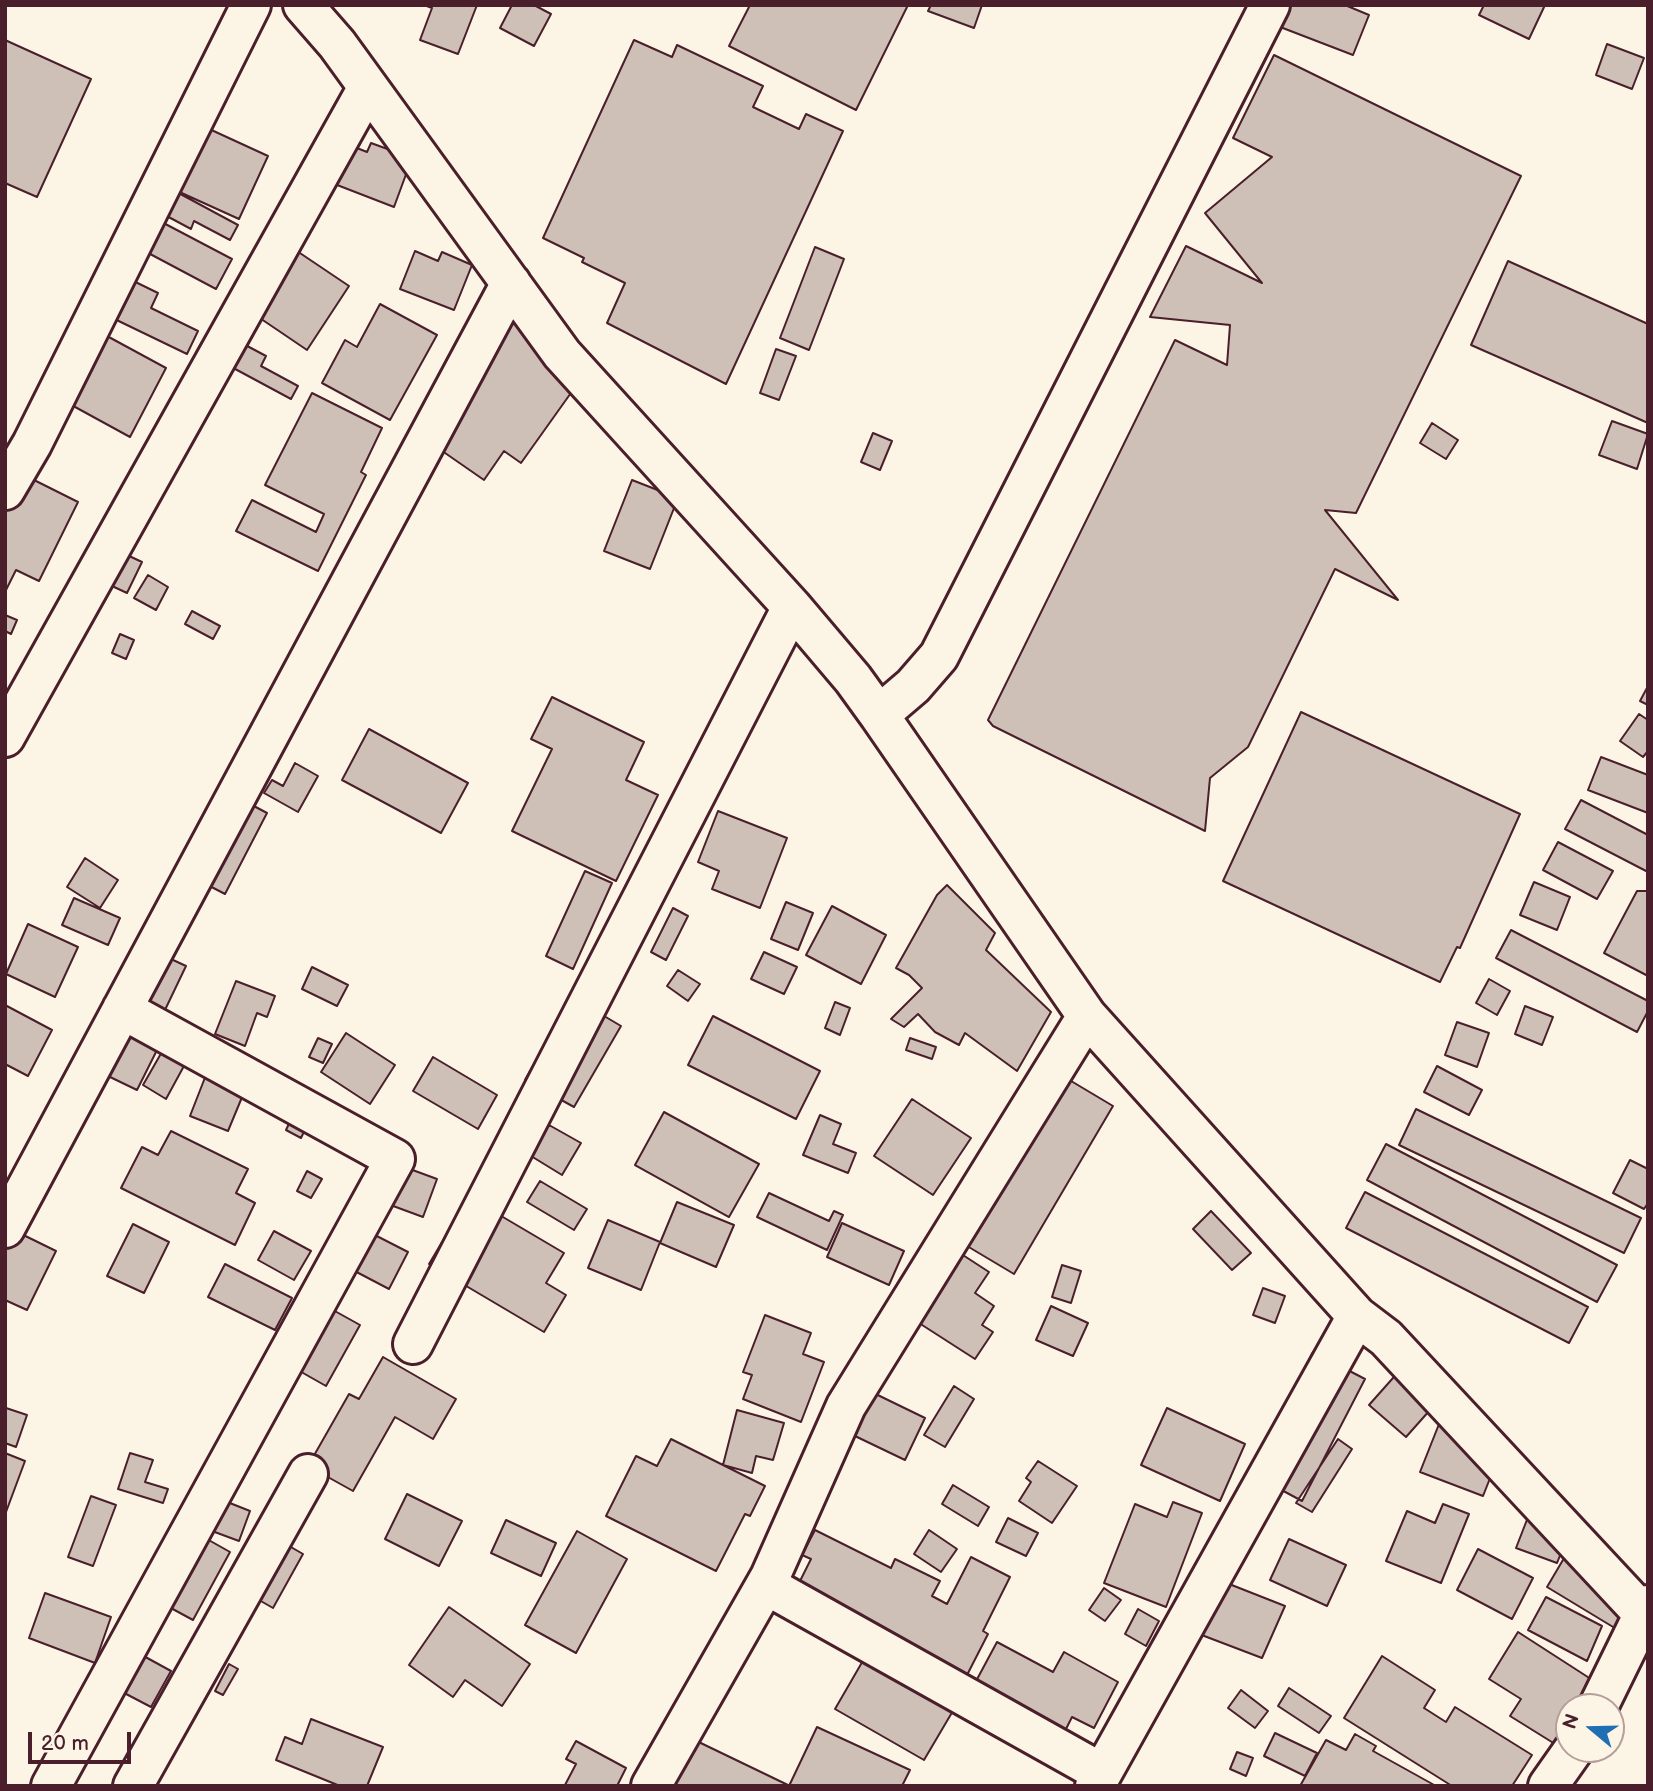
<!DOCTYPE html>
<html>
<head>
<meta charset="utf-8">
<style>
  body { margin:0 }
  #map { position:relative; width:1653px; height:1791px; overflow:hidden; background:#fcf5e5; font-family:"Balsamiq Sans",sans-serif }
  canvas { display:block }
  .frame { position:absolute; inset:0; border:7px solid #4a1f2b; pointer-events:none }
  .north { position:absolute; left:1555px; top:1693px; width:70px; height:70px; box-sizing:border-box; background:#fcf5e5; border:2px solid #b59f9b; border-radius:50%; rotate:289deg; font-size:19px; font-weight:700; line-height:28px; text-align:center; color:#4a1f2b }
  .north::after { content:''; display:block; margin:auto; width:24px; height:32px; background:#1f6fb2; clip-path:polygon(50% 0,100% 100%,50% 72%,0 100%) }
  .scale { position:absolute; left:28px; top:1732px; width:103px; height:32px; box-sizing:border-box; border:4px solid #4a1f2b; border-top:0; padding-left:9px; font-size:21px; line-height:24px; white-space:nowrap; color:#4a1f2b; -webkit-text-stroke:5px #fcf5e5; paint-order:stroke }
</style>
</head>
<body>
<div id="map">
<canvas width="1653" height="1791"></canvas>
<div class="frame"></div>
<div class="north">N</div>
<div class="scale">20 m</div>
</div>
<script>
const context = document.querySelector('canvas').getContext('2d');
context.lineJoin = 'round';
function fillPath(path, color) { context.fillStyle = color; context.fill(path, 'evenodd'); }
const shape = rows => new Path2D(rows.map(r => 'M' + r).join(''));
function trace(path, color, width, dash) { context.strokeStyle = color; context.lineWidth = width; context.lineCap = dash ? 'butt' : 'round'; context.setLineDash(dash || []); context.stroke(path); }
const building = shape([
  [424,5,477,5,458,54,420,40,432,8,424,5],
  [512,5,534,5,551,14,534,46,500,28,512,5],
  [750,5,908,5,856,110,729,46,750,5],
  [931,5,982,5,974,28,928,11,931,5],
  [1283,5,1345,5,1369,15,1353,55,1275,25,1283,5],
  [1484,5,1545,5,1529,39,1479,15,1484,5],
  [5,40,91,79,37,197,5,183,5,40],
  [634,40,672,57,677,45,763,86,753,107,799,129,806,114,843,131,726,384,607,323,625,283,582,262,584,258,543,238,634,40],
  [1607,44,1644,58,1632,89,1596,75,1607,44],
  [1274,55,1521,176,1356,513,1325,510,1398,600,1335,569,1248,747,1210,778,1205,831,993,726,988,720,1175,340,1227,365,1230,325,1150,317,1186,246,1262,283,1205,213,1272,157,1233,138,1274,55],
  [194,122,268,156,239,219,164,185,194,122],
  [334,139,367,152,371,143,412,158,394,207,319,178,334,139],
  [160,183,238,225,230,240,194,221,191,229,135,199,160,183],
  [135,208,232,259,216,289,120,238,135,208],
  [288,245,349,286,307,350,245,308,288,245],
  [815,247,844,259,809,350,780,338,815,247],
  [415,251,438,261,442,252,472,265,454,310,400,289,415,251],
  [1508,261,1648,324,1648,423,1471,345,1508,261],
  [119,274,158,293,151,308,198,331,187,354,100,312,119,274],
  [380,304,437,335,390,420,322,383,345,340,357,347,380,304],
  [510,313,588,369,521,463,504,451,484,480,422,437,510,313],
  [83,323,166,368,130,437,55,396,83,323],
  [236,340,266,356,261,366,298,386,291,399,224,363,236,340],
  [776,349,796,356,779,400,760,393,776,349],
  [312,393,382,428,361,472,366,475,318,571,236,531,252,500,316,532,324,514,265,485,312,393],
  [1612,421,1648,434,1637,469,1599,455,1612,421],
  [1432,423,1458,440,1446,459,1420,443,1432,423],
  [873,433,892,441,880,470,861,462,873,433],
  [14,470,78,502,39,581,16,570,5,592,5,487,14,470],
  [632,480,678,498,650,569,604,551,632,480],
  [112,548,142,562,127,593,97,579,112,548],
  [148,575,168,587,156,610,134,598,148,575],
  [192,611,220,626,213,639,185,624,192,611],
  [5,615,17,620,11,634,5,631,5,615],
  [120,634,134,640,126,659,112,653,120,634],
  [1648,686,1648,705,1640,701,1648,686],
  [552,697,644,742,626,780,658,795,616,881,512,831,552,749,531,739,552,697],
  [1301,712,1520,814,1460,948,1457,947,1440,982,1223,881,1301,712],
  [1639,714,1648,720,1648,751,1643,757,1620,741,1639,714],
  [369,729,468,783,441,833,342,780,369,729],
  [1601,757,1648,775,1648,813,1588,790,1601,757],
  [295,763,318,776,298,812,264,793,272,780,283,786,295,763],
  [220,788,267,813,225,894,177,869,220,788],
  [1581,800,1648,835,1648,872,1565,829,1581,800],
  [718,811,787,838,760,908,712,889,719,871,698,862,718,811],
  [1558,842,1613,871,1597,899,1543,870,1558,842],
  [85,858,118,880,100,908,67,887,85,858],
  [585,871,612,883,573,969,546,956,585,871],
  [1534,882,1570,897,1557,930,1520,915,1534,882],
  [947,885,995,933,986,950,1051,1012,1017,1071,965,1033,959,1045,935,1032,918,1014,904,1027,891,1019,922,988,909,975,896,968,937,895,947,885],
  [1637,891,1648,891,1648,976,1604,953,1637,891],
  [74,898,120,918,108,945,62,925,74,898],
  [786,902,813,913,798,950,771,939,786,902],
  [832,906,886,935,861,984,806,955,832,906],
  [673,908,688,916,666,960,651,952,673,908],
  [28,924,78,947,55,997,6,974,28,924],
  [1511,930,1648,1001,1648,1011,1637,1032,1496,958,1511,930],
  [143,946,186,966,164,1012,122,992,143,946],
  [764,952,797,967,784,994,751,979,764,952],
  [312,967,348,985,337,1006,302,989,312,967],
  [678,970,700,984,688,1001,667,986,678,970],
  [1489,979,1510,991,1497,1015,1476,1003,1489,979],
  [236,981,275,996,267,1017,257,1013,245,1046,215,1034,236,981],
  [572,997,621,1026,574,1107,525,1080,572,997],
  [835,1002,850,1008,840,1035,825,1028,835,1002],
  [5,1005,52,1030,28,1076,5,1064,5,1005],
  [1525,1006,1553,1017,1542,1045,1515,1034,1525,1006],
  [109,1007,165,1034,137,1090,81,1063,109,1007],
  [713,1016,820,1071,796,1119,688,1065,713,1016],
  [1457,1022,1489,1033,1477,1067,1445,1055,1457,1022],
  [175,1029,197,1042,166,1099,143,1085,175,1029],
  [346,1033,395,1065,370,1104,321,1072,346,1033],
  [318,1038,332,1044,323,1063,309,1057,318,1038],
  [910,1038,936,1047,932,1059,906,1050,910,1038],
  [433,1057,497,1095,478,1129,413,1091,433,1057],
  [1437,1066,1482,1090,1469,1115,1424,1092,1437,1066],
  [1056,1072,1113,1106,1014,1274,957,1240,1056,1072],
  [206,1075,245,1090,228,1131,190,1116,206,1075],
  [912,1099,971,1138,933,1195,874,1156,912,1099],
  [1416,1109,1641,1218,1624,1253,1399,1145,1416,1109],
  [295,1111,310,1119,301,1138,286,1130,295,1111],
  [664,1112,759,1164,729,1217,635,1165,664,1112],
  [820,1115,841,1124,833,1144,856,1153,848,1173,803,1155,820,1115],
  [549,1125,581,1143,562,1175,531,1156,549,1125],
  [171,1131,248,1169,236,1193,255,1203,235,1245,121,1188,142,1147,158,1155,171,1131],
  [1386,1144,1617,1265,1597,1302,1367,1180,1386,1144],
  [1630,1160,1648,1169,1648,1203,1644,1209,1613,1193,1630,1160],
  [399,1165,437,1179,423,1217,385,1203,399,1165],
  [307,1171,322,1179,311,1198,297,1191,307,1171],
  [540,1181,587,1209,574,1230,527,1202,540,1181],
  [1365,1192,1588,1307,1569,1343,1346,1228,1365,1192],
  [769,1193,829,1221,834,1211,843,1215,827,1250,757,1217,769,1193],
  [469,1197,564,1253,546,1283,566,1295,544,1332,429,1264,469,1197],
  [677,1202,734,1225,716,1267,660,1243,677,1202],
  [1211,1211,1251,1253,1232,1270,1193,1229,1211,1211],
  [608,1220,660,1242,641,1290,588,1268,608,1220],
  [842,1223,904,1251,889,1285,827,1257,842,1223],
  [133,1224,169,1242,144,1293,107,1276,133,1224],
  [5,1226,56,1251,27,1310,5,1300,5,1226],
  [274,1231,311,1251,294,1280,258,1260,274,1231],
  [367,1231,408,1252,389,1289,326,1256,367,1231],
  [949,1246,989,1272,975,1293,994,1306,982,1325,993,1332,975,1359,905,1314,949,1246],
  [225,1264,292,1298,275,1330,208,1297,225,1264],
  [1062,1265,1081,1271,1071,1303,1052,1297,1062,1265],
  [1263,1288,1285,1296,1275,1323,1253,1315,1263,1288],
  [306,1295,360,1325,326,1386,273,1356,306,1295],
  [1051,1306,1088,1323,1073,1356,1036,1340,1051,1306],
  [765,1315,811,1333,803,1354,824,1362,801,1422,743,1399,752,1375,743,1372,765,1315],
  [1417,1351,1454,1383,1406,1437,1369,1405,1417,1351],
  [1313,1352,1365,1379,1302,1501,1250,1473,1313,1352],
  [383,1357,456,1399,433,1439,395,1417,353,1491,308,1466,349,1394,359,1399,383,1357],
  [853,1383,925,1418,905,1460,832,1425,853,1383],
  [954,1386,974,1399,945,1447,924,1435,954,1386],
  [6,1408,27,1415,16,1447,5,1443,6,1408],
  [1167,1408,1245,1444,1220,1501,1141,1465,1167,1408],
  [737,1410,784,1423,773,1460,756,1456,752,1473,723,1465,737,1410],
  [1443,1414,1506,1438,1483,1496,1420,1472,1443,1414],
  [671,1439,765,1486,750,1516,745,1514,716,1571,606,1516,636,1456,657,1466,671,1439],
  [1338,1439,1352,1449,1312,1512,1296,1503,1338,1439],
  [5,1453,25,1461,6,1512,5,1511,5,1453],
  [130,1453,153,1460,145,1482,168,1489,163,1503,118,1489,130,1453],
  [1038,1461,1077,1486,1052,1523,1019,1501,1031,1482,1026,1478,1038,1461],
  [953,1485,989,1507,978,1526,942,1504,953,1485],
  [197,1490,250,1511,239,1541,185,1521,197,1490],
  [407,1494,462,1521,439,1566,385,1539,407,1494],
  [91,1496,116,1505,93,1566,68,1557,91,1496],
  [1173,1502,1202,1513,1166,1607,1104,1583,1135,1504,1167,1517,1173,1502],
  [1443,1504,1469,1514,1441,1583,1386,1561,1407,1511,1435,1523,1443,1504],
  [1530,1512,1571,1528,1557,1563,1516,1548,1530,1512],
  [1008,1518,1038,1533,1026,1556,996,1542,1008,1518],
  [506,1520,556,1543,541,1576,491,1553,506,1520],
  [182,1525,230,1552,193,1620,145,1594,182,1525],
  [815,1530,891,1568,895,1559,940,1581,932,1596,947,1604,971,1557,1010,1577,983,1631,988,1634,966,1677,795,1591,811,1559,802,1555,815,1530],
  [929,1530,957,1549,941,1572,914,1554,929,1530],
  [577,1531,627,1559,576,1653,525,1625,577,1531],
  [277,1539,303,1554,273,1608,245,1592,277,1539],
  [1289,1539,1346,1565,1327,1606,1270,1580,1289,1539],
  [1573,1543,1648,1588,1623,1633,1547,1587,1573,1543],
  [1478,1549,1533,1578,1512,1619,1457,1590,1478,1549],
  [1219,1580,1285,1606,1262,1658,1199,1634,1219,1580],
  [1104,1588,1121,1600,1105,1621,1089,1610,1104,1588],
  [45,1593,111,1617,95,1663,29,1638,45,1593],
  [1546,1597,1602,1626,1587,1661,1528,1630,1546,1597],
  [449,1607,530,1664,502,1706,465,1680,453,1697,409,1665,449,1607],
  [1138,1609,1159,1621,1146,1646,1125,1634,1138,1609],
  [1518,1632,1594,1681,1578,1707,1569,1707,1569,1721,1555,1744,1510,1716,1521,1699,1489,1679,1518,1632],
  [997,1642,1053,1672,1064,1652,1118,1682,1094,1728,1072,1717,1065,1731,975,1683,997,1642],
  [129,1648,171,1671,151,1707,109,1685,129,1648],
  [868,1652,957,1704,924,1760,835,1709,868,1652],
  [1382,1656,1435,1690,1424,1708,1446,1722,1455,1707,1532,1755,1512,1786,1452,1786,1344,1718,1382,1656],
  [229,1664,238,1669,223,1695,215,1691,229,1664],
  [1289,1688,1331,1716,1319,1733,1278,1706,1289,1688],
  [1241,1690,1268,1711,1255,1728,1228,1708,1241,1690],
  [311,1719,383,1747,367,1786,340,1786,276,1760,285,1737,302,1744,311,1719],
  [817,1727,910,1770,902,1786,789,1786,817,1727],
  [680,1733,790,1786,654,1786,680,1733],
  [1275,1733,1317,1753,1305,1776,1264,1756,1275,1733],
  [1355,1734,1376,1746,1373,1751,1436,1786,1300,1786,1326,1740,1346,1750,1355,1734],
  [576,1741,626,1768,617,1786,565,1785,576,1764,566,1759,576,1741],
  [1237,1752,1253,1758,1246,1776,1230,1769,1237,1752]
]);
fillPath(building, '#cfc0b7');
trace(building, '#4a1f2b', 2);
const minor = shape([
  [303,5,337,44,562,354,792,607,853,679,879,715,913,686,939,656,1270,5],
  [5,490,32,444,251,5],
  [879,715,1087,1016,1357,1316,1386,1338,1648,1619],
  [5,737,368,87],
  [5,1228,511,283],
  [413,1344,792,607],
  [766,1585,1102,1773],
  [1598,1707,1648,1605],
  [51,1786,395,1159,122,1009],
  [133,1786,308,1474],
  [651,1786,770,1577,846,1406,1087,1016],
  [1095,1786,1357,1316],
  [1548,1786,1574,1749]
]);
trace(minor, '#4a1f2b', 44);
trace(minor, '#fcf5e5', 38);
</script>
</body>
</html>
